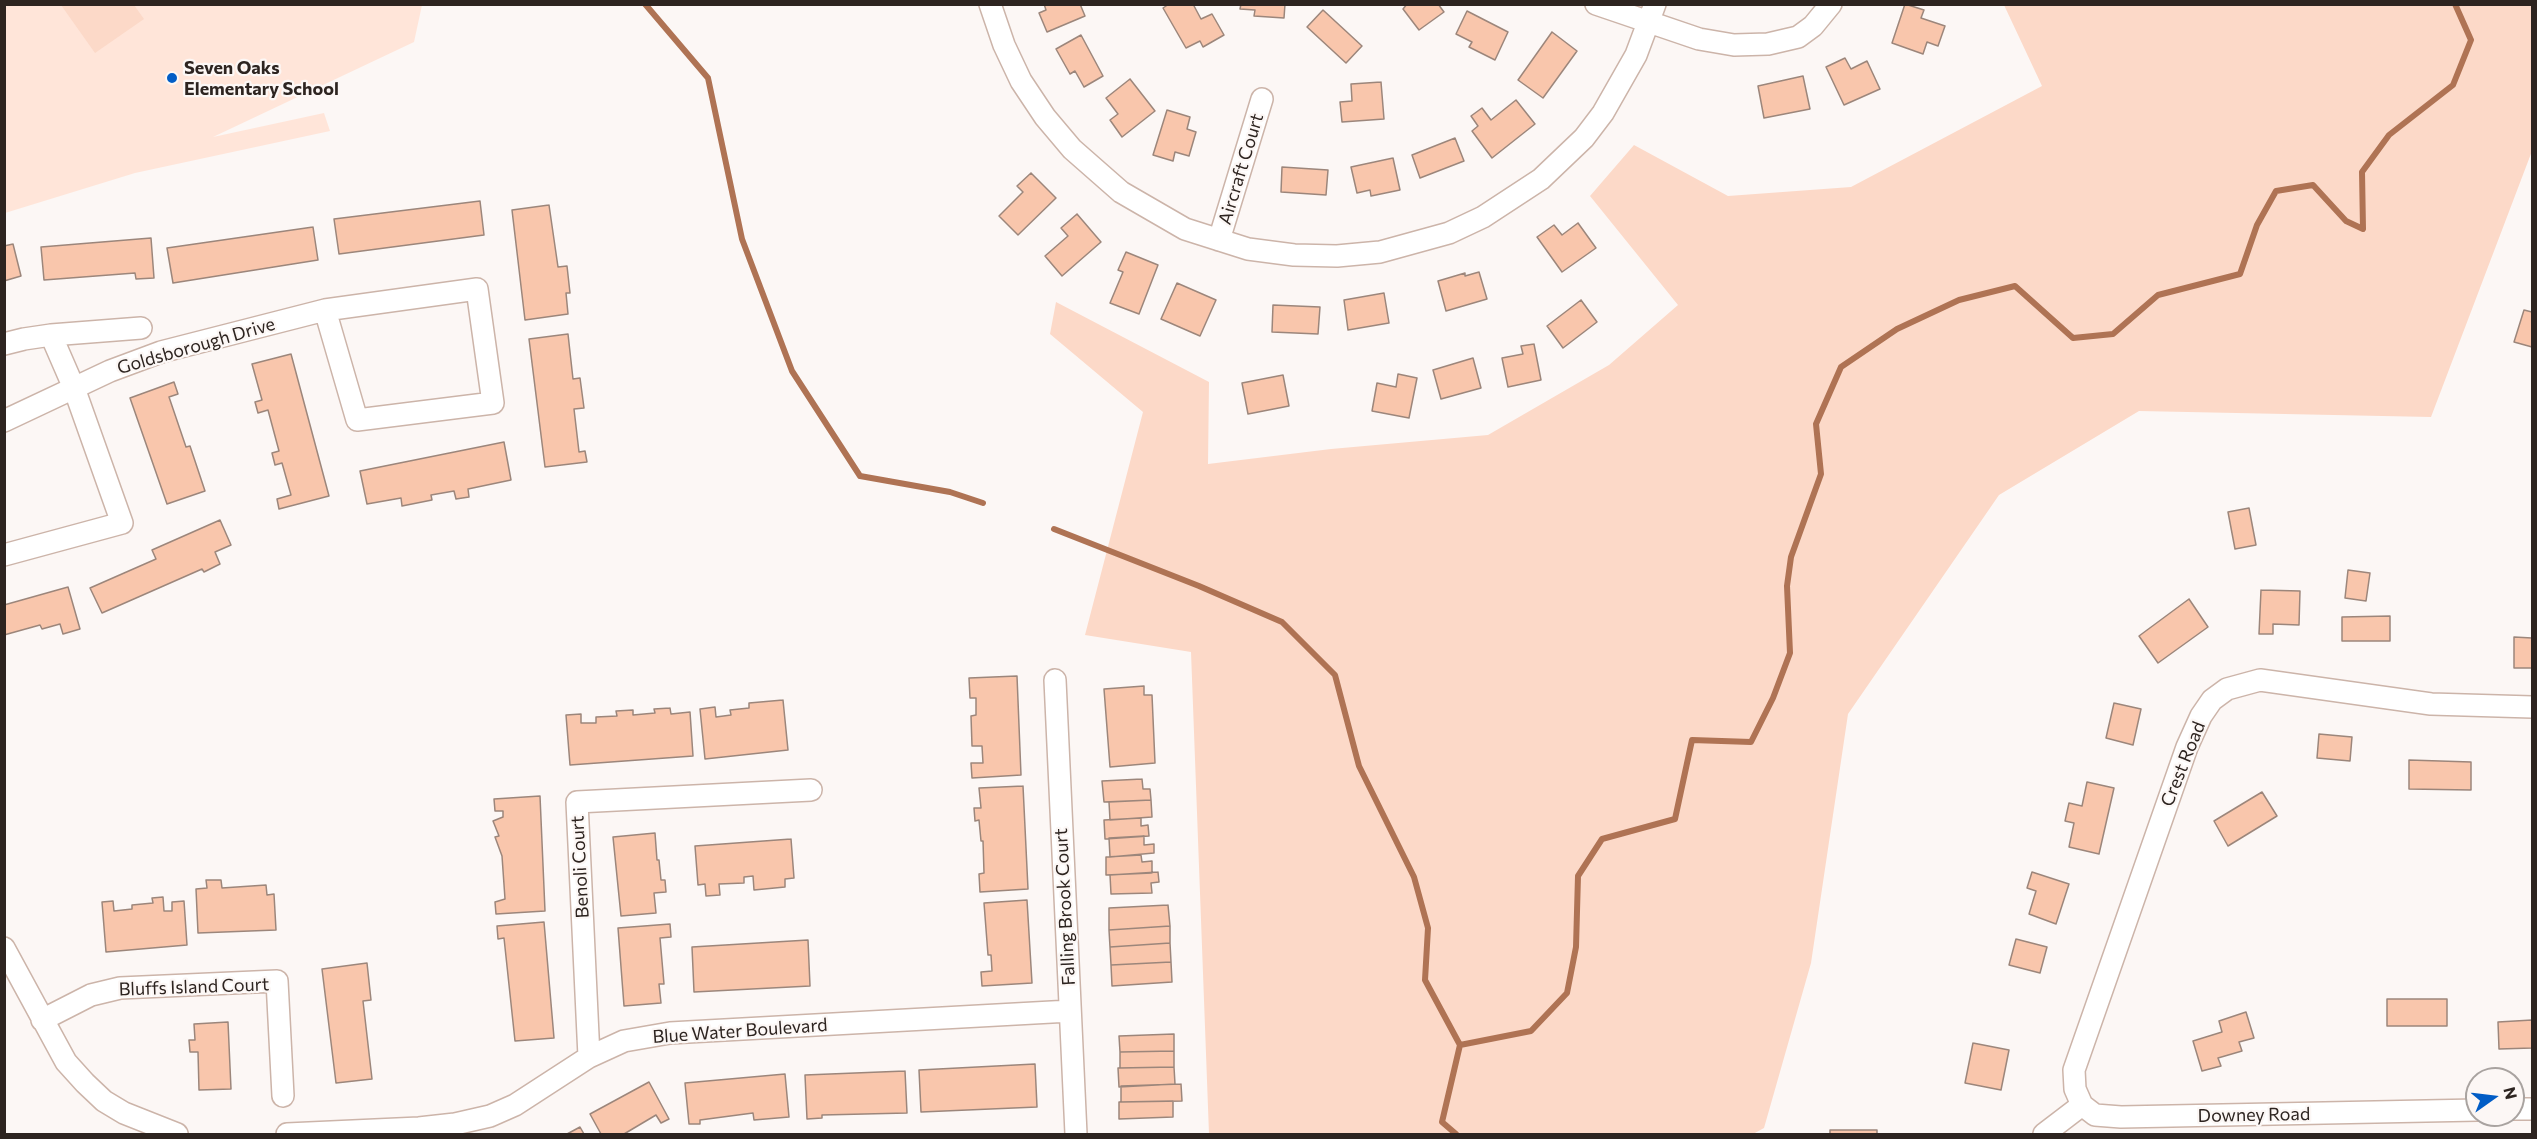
<!DOCTYPE html>
<html>
<head>
<meta charset="utf-8">
<style>
  body { margin:0 }
  #map { position:relative; width:2537px; height:1139px; overflow:hidden; background:#fcf7f5; font-family:Commissioner,sans-serif }
  canvas { display:block }
  .frame { position:absolute; inset:0; border:6px solid #2d2420; pointer-events:none }
  .north { position:absolute; left:2465px; top:1067px; width:60px; height:60px; box-sizing:border-box; background:#fcf7f5; border:2px solid #a9a3a0; border-radius:50%; rotate:76deg; font-size:16px; font-weight:700; line-height:24px; text-align:center; color:#2d2420 }
  .north::after { content:''; display:block; margin:auto; width:21px; height:27px; background:#025dc6; clip-path:polygon(50% 0,100% 100%,50% 72%,0 100%) }
</style>
</head>
<body>
<div id="map">
<canvas width="2537" height="1139"></canvas>
<div class="frame"></div>
<div class="north">N</div>
</div>
<script>
const context = document.querySelector('canvas').getContext('2d');
context.lineJoin = 'round';
function fillPath(path, color) { context.fillStyle = color; context.fill(path, 'evenodd'); }
const shape = rows => new Path2D(rows.map(r => 'M' + r).join(''));
function trace(path, color, width, dash) { context.strokeStyle = color; context.lineWidth = width; context.lineCap = dash ? 'butt' : 'round'; context.setLineDash(dash || []); context.stroke(path); }
function write(font, color, halo, rows, align = 'center') {
  context.font = font + ' Commissioner,sans-serif'; context.lineWidth = 4.5; context.setLineDash([]); context.textBaseline = 'middle'; context.strokeStyle = halo; context.fillStyle = color; for (const [text, x, y, turn = 0] of rows) {
    context.save(); context.translate(x, y); context.rotate((+turn || 0) * Math.PI / 180); context.textAlign = isNaN(turn) ? turn : align; if (halo) context.strokeText(text, 0, 0); context.fillText(text, 0, 0); context.restore();
  }
}
fillPath(shape([
  [5,5,422,5,414,42,213,137,324,113,330,131,135,173,5,213]
]), '#ffe5d9');
fillPath(shape([
  [61,5,134,5,144,19,95,53],
  [2004,5,2532,5,2532,151,2431,417,2139,411,1999,495,1848,714,1811,963,1764,1128,1753,1134,1209,1134,1191,652,1085,635,1143,412,1050,334,1056,302,1209,382,1208,464,1331,449,1488,435,1609,365,1678,305,1590,196,1634,145,1728,196,1851,187,2042,86]
]), '#fcd9c8');
trace(shape([
  [645,4,708,78,742,239,792,371,860,476,950,492,983,503],
  [1054,529,1199,586,1282,622,1335,675,1359,766,1414,877,1428,928,1425,980,1460,1045,1442,1122,1456,1134],
  [1460,1045,1531,1031,1567,993,1576,947,1578,876,1602,839,1675,819,1692,740,1751,742,1773,698,1790,653,1787,586,1791,557,1821,474,1816,424,1841,367,1897,329,1959,300,2015,286,2073,338,2113,334,2158,295,2240,274,2257,225,2276,191,2313,185,2346,221,2363,229,2362,172,2389,135,2453,85,2471,40,2455,4]
]), '#af7354', 6);
const building = shape([
  [1044,4,1080,4,1085,16,1047,32,1039,13,1046,10,1044,4],
  [1169,4,1193,4,1201,19,1212,14,1224,35,1203,47,1200,41,1186,48,1163,8,1169,4],
  [1241,4,1285,4,1284,18,1254,16,1255,10,1240,9,1241,4],
  [1438,4,1444,12,1419,30,1403,9,1407,4,1438,4],
  [1905,4,1924,10,1921,18,1945,26,1938,46,1927,42,1923,54,1892,43,1905,4],
  [1323,10,1362,46,1346,63,1307,27,1323,10],
  [1467,11,1508,32,1495,60,1469,47,1472,42,1456,34,1467,11],
  [1552,32,1577,51,1543,98,1518,80,1552,32],
  [1081,35,1103,76,1084,87,1075,71,1070,74,1056,49,1081,35],
  [1845,58,1851,69,1867,61,1880,89,1844,105,1826,67,1845,58],
  [1803,76,1810,109,1764,118,1758,86,1803,76],
  [1130,79,1155,111,1122,137,1110,120,1118,114,1106,98,1130,79],
  [1381,82,1384,119,1342,122,1340,102,1352,101,1351,84,1381,82],
  [1516,100,1535,124,1492,158,1472,131,1478,126,1471,116,1482,108,1491,120,1516,100],
  [1167,110,1190,117,1187,129,1196,132,1189,156,1175,152,1173,161,1153,155,1167,110],
  [1455,138,1464,161,1420,178,1412,155,1455,138],
  [1393,158,1400,190,1371,196,1370,190,1357,193,1351,167,1393,158],
  [1282,167,1328,170,1326,195,1281,192,1282,167],
  [1031,173,1056,198,1018,235,999,216,1023,192,1017,186,1031,173],
  [480,201,484,235,339,254,334,219,480,201],
  [549,205,558,267,567,266,570,293,566,293,568,314,525,320,512,210,549,205],
  [1077,214,1101,242,1062,276,1045,256,1068,236,1061,228,1077,214],
  [1578,223,1596,248,1562,272,1537,237,1554,225,1562,235,1578,223],
  [313,227,318,260,173,283,167,248,313,227],
  [151,238,154,278,136,279,135,273,44,280,41,247,151,238],
  [13,244,21,276,4,281,4,246,13,244],
  [1126,252,1158,265,1139,314,1110,303,1123,272,1118,270,1126,252],
  [1479,272,1487,299,1446,311,1438,281,1465,273,1465,276,1479,272],
  [1177,283,1216,300,1200,336,1161,319,1177,283],
  [1384,293,1389,323,1348,330,1344,300,1384,293],
  [1581,300,1597,322,1563,348,1547,326,1581,300],
  [1273,305,1320,307,1318,334,1272,332,1273,305],
  [2524,310,2532,312,2532,347,2514,342,2524,310],
  [568,334,573,379,580,378,584,408,574,409,579,452,585,451,587,462,545,467,529,339,568,334],
  [1534,344,1541,380,1508,387,1502,358,1523,354,1521,346,1534,344],
  [291,354,329,496,279,509,277,499,291,495,282,463,275,465,272,453,279,451,268,410,258,413,255,402,262,400,252,364,291,354],
  [1473,358,1481,388,1441,399,1433,370,1473,358],
  [1398,374,1417,378,1409,418,1372,411,1377,383,1396,387,1398,374],
  [1283,375,1289,406,1248,414,1242,383,1283,375],
  [174,382,178,394,169,397,186,447,190,446,205,491,167,504,130,398,174,382],
  [504,442,511,480,468,489,469,497,456,499,454,491,431,495,432,500,402,506,401,498,367,504,360,471,504,442],
  [2249,508,2256,545,2235,549,2228,512,2249,508],
  [220,520,231,545,215,552,220,564,204,572,202,569,102,613,90,588,156,559,152,550,220,520],
  [2348,570,2370,573,2366,601,2345,598,2348,570],
  [68,587,80,629,63,634,60,624,42,629,40,625,4,635,4,605,68,587],
  [2261,590,2300,591,2299,625,2273,624,2273,634,2259,634,2261,590],
  [2189,599,2208,627,2158,663,2139,636,2189,599],
  [2390,616,2390,641,2342,641,2342,617,2390,616],
  [2514,637,2532,638,2532,668,2514,668,2514,637],
  [1017,676,1021,775,972,778,971,763,983,763,982,746,972,746,971,716,976,715,976,698,970,698,969,678,1017,676],
  [1144,686,1144,695,1152,695,1155,763,1110,767,1104,689,1144,686],
  [783,700,788,750,705,759,700,709,715,707,716,717,731,715,730,710,749,708,749,703,783,700],
  [2114,703,2141,709,2133,745,2106,738,2114,703],
  [670,708,671,714,690,712,693,756,570,765,566,715,581,714,581,723,596,723,596,717,617,716,616,711,633,710,633,715,655,713,654,709,670,708],
  [2319,734,2352,737,2350,761,2317,758,2319,734],
  [2409,760,2471,762,2471,790,2409,789,2409,760],
  [1142,779,1143,789,1150,789,1151,800,1104,802,1102,781,1142,779],
  [2087,782,2114,788,2099,854,2069,847,2074,823,2065,821,2069,803,2082,806,2087,782],
  [1023,786,1028,889,980,892,979,874,984,873,983,841,981,841,979,820,975,821,974,808,981,808,979,788,1023,786],
  [2262,792,2277,816,2228,846,2214,821,2262,792],
  [540,796,545,911,496,914,495,902,505,899,502,856,495,837,499,836,493,821,503,817,503,811,495,811,494,799,540,796],
  [1151,800,1152,817,1110,820,1109,802,1151,800],
  [1141,818,1141,826,1148,825,1149,836,1105,839,1104,820,1141,818],
  [655,833,657,860,659,860,661,880,665,880,666,892,654,893,656,913,621,916,613,837,655,833],
  [1144,836,1144,845,1154,844,1154,853,1110,857,1109,838,1144,836],
  [791,839,794,878,785,879,785,887,754,890,753,876,744,877,744,883,719,884,720,895,706,896,705,884,698,885,695,846,791,839],
  [1141,855,1142,862,1152,861,1152,873,1106,875,1106,857,1141,855],
  [1158,872,1159,882,1151,883,1152,893,1111,894,1110,875,1158,872],
  [2032,872,2069,884,2056,924,2029,914,2036,891,2027,888,2032,872],
  [206,880,221,880,222,888,266,885,267,895,274,894,276,930,198,933,196,889,207,888,206,880],
  [163,897,164,911,172,911,172,902,184,901,187,945,106,952,102,902,113,901,114,911,132,909,132,905,153,903,152,898,163,897],
  [1027,900,1032,983,982,986,981,972,992,971,991,955,988,955,984,903,1027,900],
  [1168,905,1170,926,1109,930,1109,908,1168,905],
  [544,922,554,1038,515,1041,504,938,498,939,497,926,544,922],
  [670,924,671,937,660,938,664,984,659,984,661,1003,624,1006,618,928,670,924],
  [1170,926,1170,943,1110,947,1109,930,1170,926],
  [2016,939,2047,947,2040,973,2009,965,2016,939],
  [808,940,810,986,694,992,692,947,808,940],
  [1170,943,1171,962,1111,965,1110,947,1170,943],
  [1171,962,1172,982,1112,986,1111,965,1171,962],
  [367,963,371,1000,363,1001,372,1079,336,1083,322,969,367,963],
  [2387,999,2447,999,2447,1026,2387,1026,2387,999],
  [2246,1012,2254,1038,2239,1042,2242,1051,2218,1058,2221,1066,2202,1071,2193,1041,2222,1032,2219,1021,2246,1012],
  [2532,1020,2532,1048,2499,1049,2498,1022,2532,1020],
  [228,1022,231,1089,199,1090,198,1052,190,1052,189,1040,195,1040,194,1024,228,1022],
  [1174,1034,1174,1051,1120,1052,1119,1036,1174,1034],
  [1973,1043,2009,1050,2001,1090,1965,1083,1973,1043],
  [1174,1051,1174,1067,1120,1068,1120,1052,1174,1051],
  [1035,1064,1037,1107,921,1112,919,1070,1035,1064],
  [1174,1067,1175,1084,1119,1087,1118,1068,1174,1067],
  [905,1071,907,1113,822,1115,822,1118,807,1119,805,1075,905,1071],
  [785,1074,789,1117,754,1120,753,1113,700,1120,700,1124,689,1124,685,1083,785,1074],
  [649,1082,669,1119,661,1123,656,1115,624,1134,601,1134,590,1114,649,1082],
  [1181,1084,1182,1101,1121,1102,1121,1086,1181,1084],
  [1173,1101,1173,1117,1119,1119,1119,1102,1173,1101],
  [580,1127,584,1134,567,1134,580,1127],
  [1830,1130,1877,1130,1877,1134,1830,1134,1830,1130]
]);
fillPath(building, '#f9c6ac');
trace(building, '#9c867b', 1.5);
const minor = shape([
  [990,4,1004,45,1021,81,1045,117,1072,149,1121,192,1185,229,1248,249,1294,255,1337,256,1380,252,1449,233,1483,217,1541,179,1584,138,1603,113,1636,55,1655,4],
  [1596,4,1699,39,1734,45,1768,44,1798,37,1813,26,1831,4],
  [1219,240,1262,99],
  [51,335,141,328],
  [4,344,24,339,51,335,74,388,122,523,4,555],
  [4,421,110,371,161,352,325,310,477,289,493,403,357,420,325,310],
  [1055,680,1076,1134],
  [4,948,66,1062,85,1083,104,1101,124,1113,177,1134],
  [42,1020,91,995,120,988,277,981,283,1096],
  [589,1057,577,802,811,790],
  [2082,1105,2075,1089,2074,1070,2187,747,2201,716,2212,700,2227,689,2260,680,2431,704,2532,707],
  [2513,1109,2532,1109],
  [287,1134,419,1128,455,1124,490,1116,515,1105,589,1057,624,1041,670,1033,1070,1011],
  [2044,1134,2082,1105,2095,1115,2121,1117,2477,1110]
]);
trace(minor, '#ccb4a9', 24);
trace(minor, '#fff', 21);
for (const [x, y, r, color] of [
  [172,78,6,"#025dc6"]
]) { const dot = new Path2D(); dot.arc(x, y, r, 0, 2 * Math.PI); context.fillStyle = color; context.fill(dot); trace(dot, '#fcf7f5', 2); }
write('bold 18px', '#2d2420', '#fcf7f5', [
  ["Seven Oaks",184,68],
  ["Elementary School",184,89]
], 'left');
write('18px', '#2d2420', '#fcf7f5', [
  ["Aircraft Court",1241,169,-73],
  ["Goldsborough Drive",196,346,-16],
  ["Crest Road",2183,764,-68],
  ["Benoli Court",580,867,-93],
  ["Falling Brook Court",1065,907,-93],
  ["Bluffs Island Court",194,987,-2],
  ["Blue Water Boulevard",740,1031,-4],
  ["Downey Road",2254,1115,-1]
]);
</script>
</body>
</html>
